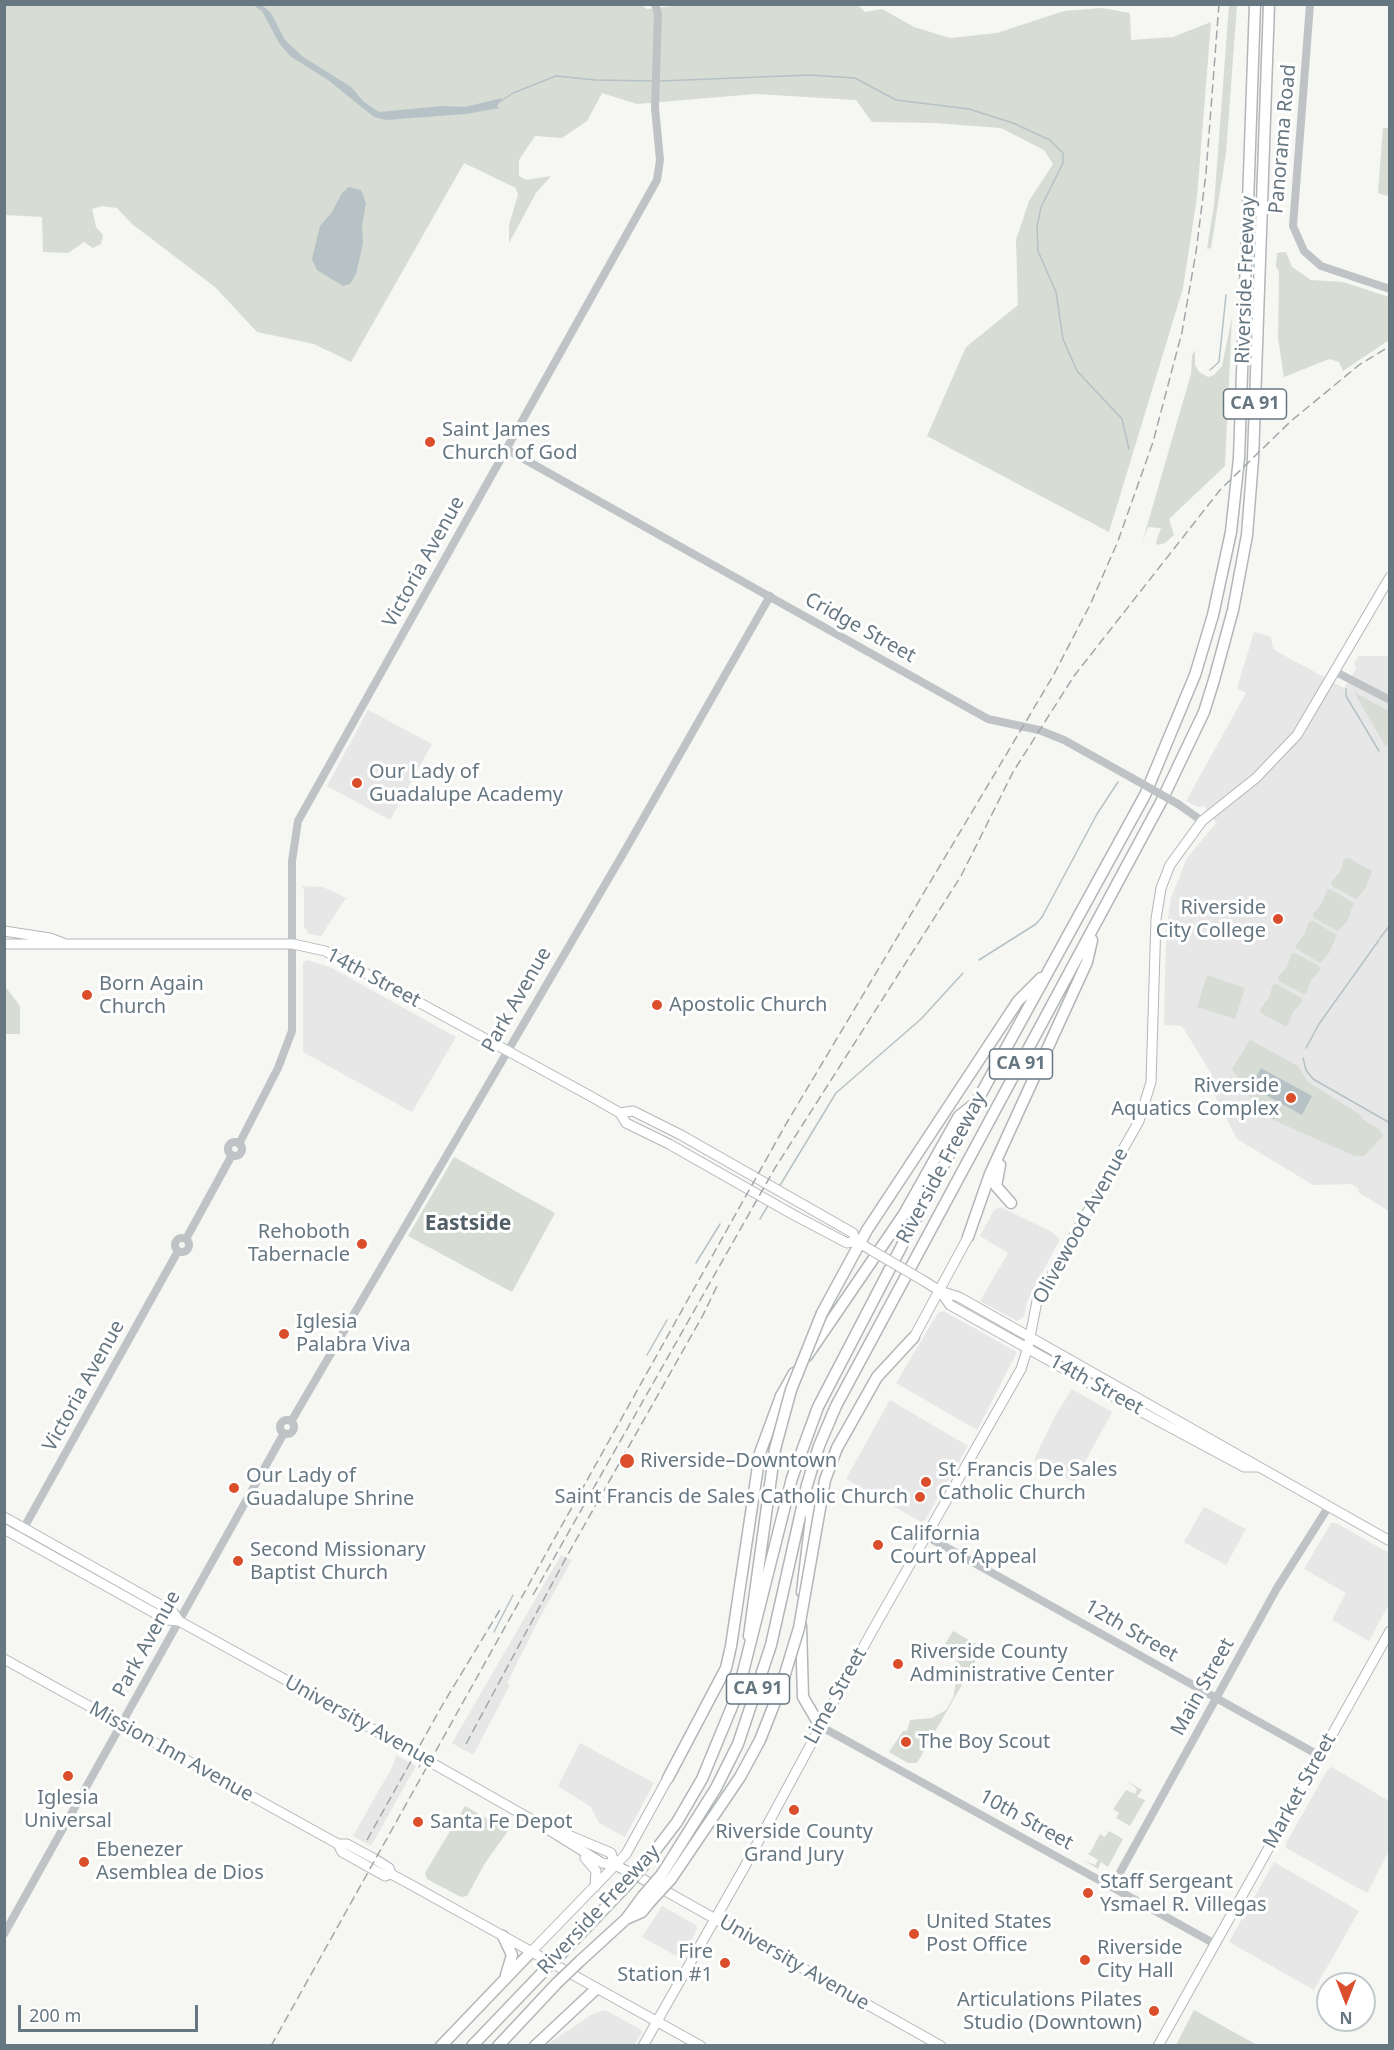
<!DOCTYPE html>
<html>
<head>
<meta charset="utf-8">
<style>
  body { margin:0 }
  #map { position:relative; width:1394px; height:2050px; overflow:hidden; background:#f6f6f2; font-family:"Noto Sans",sans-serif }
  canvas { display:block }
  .frame { position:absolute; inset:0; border:6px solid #667782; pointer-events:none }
  .north { position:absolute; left:1316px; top:1972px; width:60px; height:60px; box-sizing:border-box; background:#fff; border:2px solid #c2c9cd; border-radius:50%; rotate:180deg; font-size:16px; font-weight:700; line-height:24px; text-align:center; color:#667782 }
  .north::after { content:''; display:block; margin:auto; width:21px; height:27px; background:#db4e2c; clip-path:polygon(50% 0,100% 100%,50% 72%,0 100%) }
  .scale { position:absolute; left:18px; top:2005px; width:180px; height:27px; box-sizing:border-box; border:3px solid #667782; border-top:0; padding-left:8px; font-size:18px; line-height:21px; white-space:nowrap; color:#667782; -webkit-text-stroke:4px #fff; paint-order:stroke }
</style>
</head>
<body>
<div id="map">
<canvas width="1394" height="2050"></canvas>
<div class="frame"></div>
<div class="north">N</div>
<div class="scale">200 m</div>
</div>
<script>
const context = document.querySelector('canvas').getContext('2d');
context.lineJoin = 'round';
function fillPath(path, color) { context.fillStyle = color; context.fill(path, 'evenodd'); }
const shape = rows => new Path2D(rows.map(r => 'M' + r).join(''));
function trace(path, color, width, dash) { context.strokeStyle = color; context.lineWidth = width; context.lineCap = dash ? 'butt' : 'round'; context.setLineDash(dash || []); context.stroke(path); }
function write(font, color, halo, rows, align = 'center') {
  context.font = font + ' "Noto Sans",sans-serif'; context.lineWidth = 6; context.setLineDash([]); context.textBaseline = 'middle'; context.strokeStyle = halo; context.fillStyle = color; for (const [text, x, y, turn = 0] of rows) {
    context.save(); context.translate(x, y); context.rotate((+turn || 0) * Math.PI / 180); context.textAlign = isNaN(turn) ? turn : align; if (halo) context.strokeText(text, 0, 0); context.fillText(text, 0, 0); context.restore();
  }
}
fillPath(shape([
  [1254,632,1271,637,1273,648,1276,651,1344,688,1356,669,1354,663,1358,656,1389,656,1389,1211,1358,1192,1359,1189,1351,1184,1313,1185,1237,1139,1216,1098,1212,1075,1182,1026,1164,1025,1166,932,1171,898,1187,858,1216,823,1204,806,1198,807,1186,801,1246,693,1237,688],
  [368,710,432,744,390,820,327,786],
  [302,886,323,887,346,898,321,936,309,934,304,927,304,890],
  [306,960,330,967,456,1037,412,1112,303,1052,303,963],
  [1000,1207,1052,1232,1060,1239,1027,1302,1024,1316,1017,1321,980,1301,1008,1253,980,1236,994,1210],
  [943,1311,1017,1352,977,1430,896,1383,938,1313],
  [1072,1389,1112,1412,1074,1482,1034,1460,1055,1416],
  [890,1400,968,1446,925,1520,921,1522,846,1479],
  [1204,1507,1246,1529,1226,1565,1184,1542],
  [1331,1523,1336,1523,1389,1553,1389,1604,1369,1641,1332,1620,1346,1593,1304,1569],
  [561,1555,572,1560,539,1619,507,1683,510,1685,473,1755,452,1743],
  [580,1743,654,1783,625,1837,599,1823,591,1807,558,1786],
  [396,1755,416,1766,371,1846,353,1836,394,1764],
  [1332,1767,1389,1801,1389,1851,1367,1893,1286,1848,1286,1843,1328,1769],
  [1274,1862,1359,1911,1314,1990,1229,1942],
  [662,1906,696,1925,697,1929,682,1959,642,1937],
  [605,2010,640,2029,642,2032,634,2045,546,2045,593,2014]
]), '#e6e7e6');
fillPath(shape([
  [628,4,640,4,647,9,690,4,857,4,865,12,882,9,914,27,950,38,997,33,1064,11,1102,8,1130,13,1131,40,1173,37,1211,22,1197,197,1183,288,1109,532,927,436,966,347,1018,305,1016,240,1029,201,1053,164,1044,150,1001,128,935,123,872,122,856,100,756,94,637,104,602,93,587,121,562,138,535,136,519,160,519,176,526,180,551,176,536,193,509,243,509,225,518,195,516,188,464,163,351,362,314,344,257,332,215,287,132,224,117,208,102,206,92,209,96,227,103,235,101,244,93,248,84,242,68,253,43,252,42,217,5,215,4,5],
  [1229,5,1237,5,1226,153,1211,248,1207,249,1214,205],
  [1383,128,1389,128,1390,193,1387,196,1378,193],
  [1286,252,1292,267,1311,280,1343,282,1389,297,1389,340,1343,371,1339,362,1329,359,1284,377,1278,338,1279,272,1276,266,1277,253],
  [1232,317,1225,466,1169,519,1174,535,1165,543,1157,545,1156,542,1161,528,1148,527,1142,543,1191,374,1192,355,1195,350,1195,365,1199,372,1208,377,1214,375,1222,366],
  [1354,692,1389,711,1389,738,1386,747],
  [1348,858,1372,871,1365,889,1356,899,1332,886,1331,882,1340,872,1344,859],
  [1330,889,1354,903,1347,921,1338,931,1314,918,1313,914,1322,903,1327,890],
  [1313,921,1337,935,1329,953,1320,963,1297,949,1295,946,1304,935,1309,922],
  [1295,953,1319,966,1320,970,1311,980,1306,993,1303,994,1279,981,1278,977,1287,967,1291,954],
  [1207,975,1245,988,1235,1019,1197,1007],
  [1277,984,1301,998,1302,1002,1293,1012,1288,1025,1285,1026,1261,1013,1260,1009,1269,998,1273,985],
  [4,985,20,1006,20,1034,5,1034],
  [1250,1040,1298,1066,1308,1082,1362,1116,1361,1118,1379,1129,1383,1136,1364,1156,1355,1156,1273,1120,1250,1097,1232,1069],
  [454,1157,555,1213,512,1292,408,1236],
  [953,1631,983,1648,917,1763,908,1763,889,1752,903,1731,907,1731,910,1720,932,1718,946,1710,953,1698,956,1682,962,1681,959,1664,944,1646],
  [1127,1781,1142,1790,1137,1797,1145,1800,1130,1826,1116,1818,1119,1813,1113,1809,1126,1790,1135,1794,1137,1789],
  [465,1806,508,1831,485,1863,467,1896,461,1897,427,1879,425,1873],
  [1109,1831,1123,1839,1108,1867,1101,1862,1098,1869,1083,1860,1095,1865,1098,1860,1087,1853,1090,1853,1100,1834,1105,1837],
  [1194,2010,1257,2045,1176,2045]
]), '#d7dcd4');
fillPath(shape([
  [253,5,262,5,271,13,285,40,302,56,351,87,364,102,379,112,443,106,465,107,502,98,497,106,499,108,466,114,386,120,374,117,328,80,290,56,279,43,262,11],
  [349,187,361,190,366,203,362,225,363,243,356,274,350,284,343,286,317,270,312,259,320,226,332,212,342,193],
  [1261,1068,1312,1096,1302,1115,1251,1087]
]), '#b6c2c6');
trace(shape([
  [660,81,809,75,855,78,896,100,969,109,1013,123,1050,140,1063,153,1063,163,1041,207,1037,227,1038,251,1056,292,1063,339,1077,371,1122,419,1129,449],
  [498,103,513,93,556,76,596,80,652,81],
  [1210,370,1219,362,1226,295],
  [1346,689,1346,696,1379,751],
  [1380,938,1390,925],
  [979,960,1036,924,1042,917,1097,814,1118,782],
  [1306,1048,1319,1024,1379,940],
  [1303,1058,1306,1070,1313,1079,1390,1123],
  [779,1187,836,1093,921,1019,963,973],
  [760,1219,769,1204],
  [696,1263,720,1224],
  [647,1355,667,1320],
  [494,1632,513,1595],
  [419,1767,422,1761]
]), '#b6c2c6', 1.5);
const major = shape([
  [4,931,50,938,63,943],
  [4,944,293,944,325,951,592,1097,620,1113,626,1123,669,1144,792,1214,847,1243,856,1241,871,1250],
  [620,1113,633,1111,681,1135,853,1233,856,1241],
  [924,1281,940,1291,959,1297,1390,1541],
  [940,1291,950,1305,1125,1403,1244,1467,1258,1467],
  [914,1337,968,1237],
  [4,1517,173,1612,179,1621],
  [4,1529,167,1620,179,1621,295,1685,541,1825,602,1863,615,1865,662,1889,941,2046],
  [4,1659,338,1844,347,1844,373,1858,389,1868,391,1874],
  [547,1826,611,1853,615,1865],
  [338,1844,342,1852,385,1876,391,1874,406,1882,701,2046],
  [585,1858,596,1871,595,1887],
  [531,1952,626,1854,668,1778],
  [643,2046,744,1868,871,1633,1021,1369,1028,1347,1037,1301,1139,1121,1151,1082,1156,919,1161,888,1170,865,1202,821,1256,778,1297,735,1390,577],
  [1158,2046,1390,1631]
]);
const highway = shape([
  [1000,1165,996,1186,1011,1203],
  [968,1237,990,1174,1087,962,1092,940],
  [822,1313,867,1230,902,1177,1018,1001,1041,978],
  [807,1356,904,1214,959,1116,973,1105],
  [837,1448,877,1377,914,1337],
  [802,1592,811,1518,808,1495],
  [801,1626,803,1697,820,1726],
  [749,1636,775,1449],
  [668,1778,726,1668,731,1646,760,1453,781,1396,794,1373],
  [645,1864,677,1822,702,1779,738,1692,792,1478,818,1407,976,1103,1145,795,1195,675,1213,615,1231,532,1239,458,1255,4],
  [662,1874,716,1788,738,1744,771,1645,807,1485,819,1446,836,1406,1161,802,1204,712,1214,680,1233,610,1247,535,1253,459,1269,4],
  [671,1879,740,1777,760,1740,781,1687],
  [626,1919,642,1912,650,1902],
  [503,1936,512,1955,506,1975],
  [562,1953,627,1885],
  [580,1961,626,1919,643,1896],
  [441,2046,531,1952],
  [472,2046,542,1973],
  [498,2046,557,1983],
  [535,2046,596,1989]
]);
trace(major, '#b2b7ba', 11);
trace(highway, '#b2b6b9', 13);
trace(shape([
  [1310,4,1293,226,1304,251,1321,266,1390,289],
  [506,449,988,719,1039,730,1064,740,1132,778],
  [1336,672,1390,700],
  [1178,804,1202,821],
  '228 1149a7 7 0 1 1 14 0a7 7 0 1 1-14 0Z',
  [239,1144,278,1068,292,1031,292,861,298,821,657,180,660,160,655,108,658,14,655,4],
  '175 1245a7 7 0 1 1 14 0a7 7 0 1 1-14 0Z',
  [186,1239,232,1155],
  '280 1427a7 7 0 1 1 14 0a7 7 0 1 1-14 0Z',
  [292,1420,627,847,770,596],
  [21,1533,178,1251],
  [926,1536,1320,1756],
  [820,1726,1215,1944],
  [1112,1887,1277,1588,1329,1506],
  [4,1934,284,1433]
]), '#bfc3c6', 8);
trace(major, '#fff', 9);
trace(highway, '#fff', 10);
trace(shape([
  [533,1595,775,1168,961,876,1013,772,1074,676,1220,490,1291,421,1359,365,1390,346],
  [466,1744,567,1556,703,1315,717,1286],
  [367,1840,443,1704,501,1608],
  [271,2046,786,1124,1053,676,1090,605,1118,541,1153,442,1182,332,1196,252,1206,173,1219,4]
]), '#a0a7ab', 1.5, [9, 4.5]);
const majorBridge = shape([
  [871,1250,924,1281]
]);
const highwayBridge = shape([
  [775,1449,791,1390,822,1313],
  [781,1687,799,1628,825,1480,837,1448],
  [627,1885,645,1864],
  [643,1896,662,1874],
  [650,1902,671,1879],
  [542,1973,562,1953],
  [557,1983,580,1961]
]);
trace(majorBridge, '#b2b7ba', 11, []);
trace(highwayBridge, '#b2b6b9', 13, []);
trace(shape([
  [1132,778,1178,804]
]), '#bfc3c6', 8);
trace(majorBridge, '#fff', 9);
trace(highwayBridge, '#fff', 10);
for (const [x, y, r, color] of [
  [430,442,6,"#db4e2c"],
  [357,783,6,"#db4e2c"],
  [1278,919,6,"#db4e2c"],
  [87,995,6,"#db4e2c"],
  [657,1005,6,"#db4e2c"],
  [1291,1098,6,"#db4e2c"],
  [362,1244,6,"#db4e2c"],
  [284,1334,6,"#db4e2c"],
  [627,1461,8,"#db4e2c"],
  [926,1482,6,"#db4e2c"],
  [234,1488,6,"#db4e2c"],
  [920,1497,6,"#db4e2c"],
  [878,1545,6,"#db4e2c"],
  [238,1561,6,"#db4e2c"],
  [898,1664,6,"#db4e2c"],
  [906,1742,6,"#db4e2c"],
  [68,1776,6,"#db4e2c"],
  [794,1810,6,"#db4e2c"],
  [418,1822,6,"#db4e2c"],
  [84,1862,6,"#db4e2c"],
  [1088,1893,6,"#db4e2c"],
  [914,1934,6,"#db4e2c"],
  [1085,1960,6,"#db4e2c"],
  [725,1963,6,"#db4e2c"],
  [1154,2011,6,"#db4e2c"]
]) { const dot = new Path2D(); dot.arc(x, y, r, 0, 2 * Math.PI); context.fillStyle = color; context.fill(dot); trace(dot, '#fff', 2); }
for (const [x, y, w] of [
  [1255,404,63],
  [1021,1064,63],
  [758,1689,63]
]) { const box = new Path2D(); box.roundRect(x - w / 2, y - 15, w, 30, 4.5); context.fillStyle = '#fff'; context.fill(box); trace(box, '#667782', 1.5); }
write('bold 18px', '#667782', null, [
  ["CA 91",1255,404],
  ["CA 91",1021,1064],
  ["CA 91",758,1689]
]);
write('20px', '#667782', '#fff', [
  ["Panorama Road",1283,139,-85],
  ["Riverside Freeway",1246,280,-88],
  ["Victoria Avenue",424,562,-61],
  ["Cridge Street",860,628,29],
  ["14th Street",373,978,28],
  ["Park Avenue",517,1000,-60],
  ["Riverside Freeway",942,1168,-62],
  ["Olivewood Avenue",1081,1226,-61],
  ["14th Street",1096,1385,29],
  ["Victoria Avenue",84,1386,-61],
  ["12th Street",1131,1631,30],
  ["Park Avenue",147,1644,-61],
  ["Main Street",1203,1687,-61],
  ["Lime Street",836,1696,-61],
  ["University Avenue",360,1722,29],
  ["Mission Inn Avenue",171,1752,29],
  ["Market Street",1300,1791,-61],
  ["10th Street",1026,1820,29],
  ["Riverside Freeway",599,1910,-47],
  ["University Avenue",794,1963,30]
]);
write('20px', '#667782', '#fff', [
  ["Saint James",442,430],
  ["Church of God",442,453],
  ["Our Lady of",369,772],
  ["Guadalupe Academy",369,795],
  ["Riverside",1266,908,"right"],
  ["City College",1266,931,"right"],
  ["Born Again",99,984],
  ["Church",99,1007],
  ["Apostolic Church",669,1005],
  ["Riverside",1279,1086,"right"],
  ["Aquatics Complex",1279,1109,"right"],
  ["Rehoboth",350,1232,"right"],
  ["Tabernacle",350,1255,"right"],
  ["Iglesia",296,1322],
  ["Palabra Viva",296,1345],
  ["Riverside–Downtown",640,1461],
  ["St. Francis De Sales",938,1470],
  ["Catholic Church",938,1493],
  ["Our Lady of",246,1476],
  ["Guadalupe Shrine",246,1499],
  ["Saint Francis de Sales Catholic Church",908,1497,"right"],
  ["California",890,1534],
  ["Court of Appeal",890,1557],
  ["Second Missionary",250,1550],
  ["Baptist Church",250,1573],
  ["Riverside County",910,1652],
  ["Administrative Center",910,1675],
  ["The Boy Scout",918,1742],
  ["Iglesia",68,1798,"center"],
  ["Universal",68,1821,"center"],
  ["Santa Fe Depot",430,1822],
  ["Riverside County",794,1832,"center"],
  ["Grand Jury",794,1855,"center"],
  ["Ebenezer",96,1850],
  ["Asemblea de Dios",96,1873],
  ["Staff Sergeant",1100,1882],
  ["Ysmael R. Villegas",1100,1905],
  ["United States",926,1922],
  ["Post Office",926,1945],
  ["Riverside",1097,1948],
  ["City Hall",1097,1971],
  ["Fire",713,1952,"right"],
  ["Station #1",713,1975,"right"],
  ["Articulations Pilates",1142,2000,"right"],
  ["Studio (Downtown)",1142,2023,"right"]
], 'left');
write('bold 21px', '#535f67', '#fff', [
  ["Eastside",468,1224]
]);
</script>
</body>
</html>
